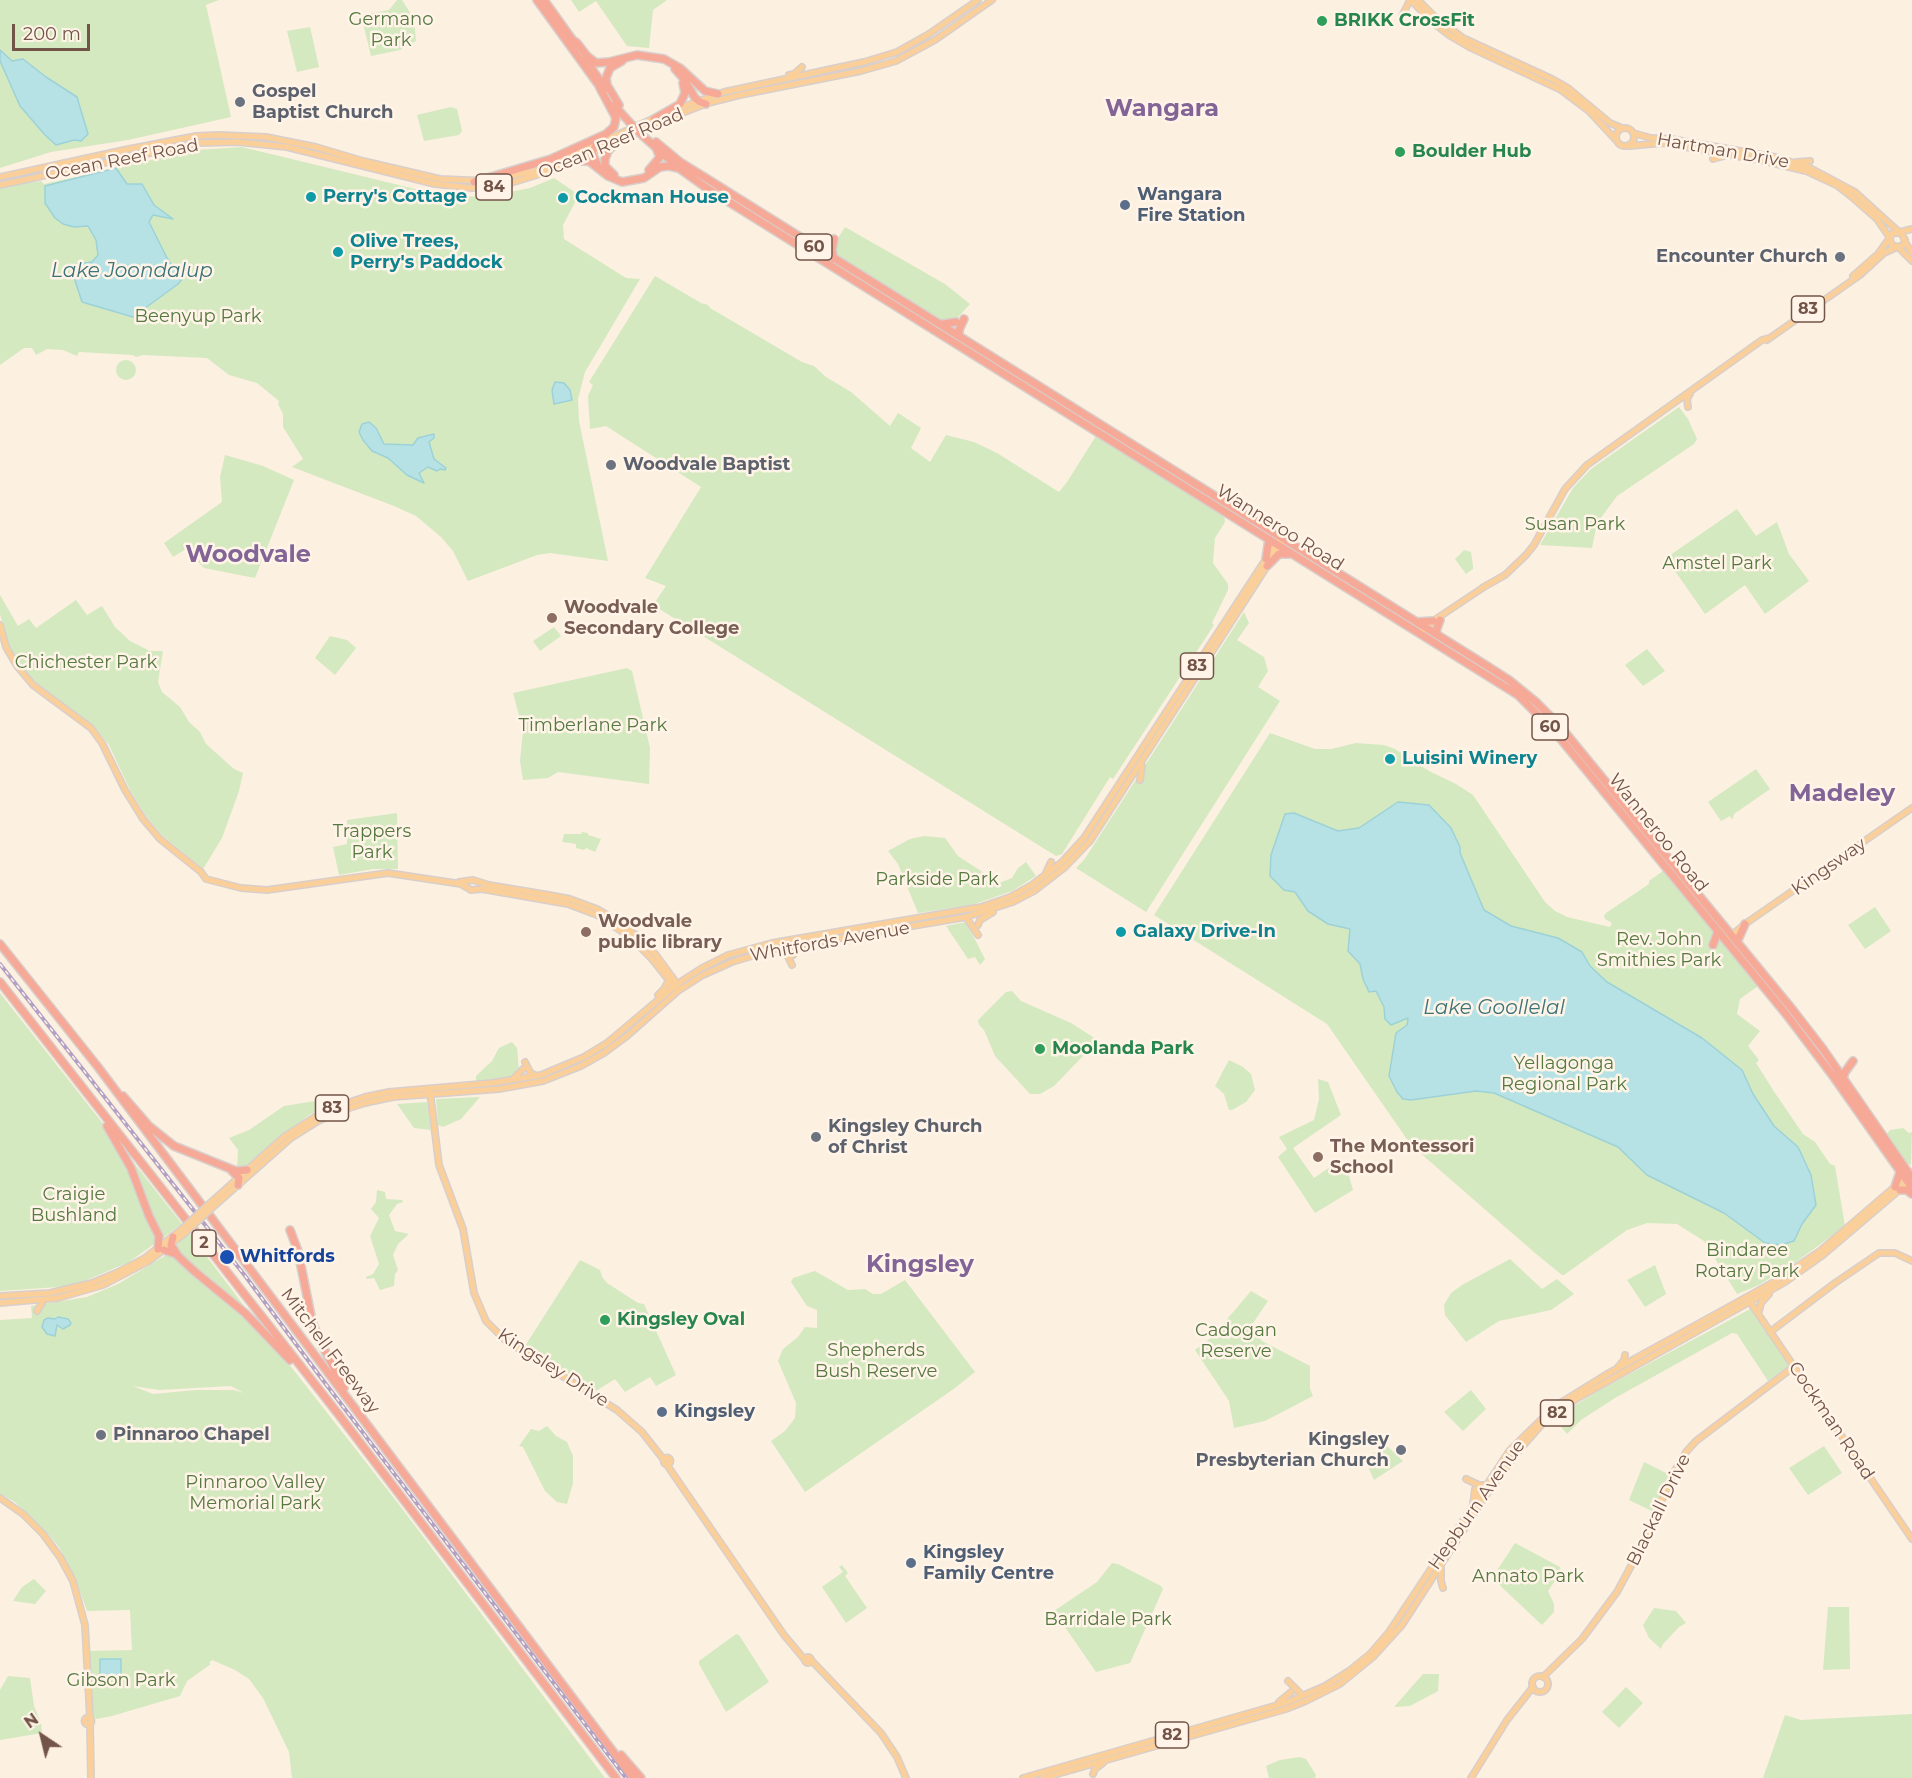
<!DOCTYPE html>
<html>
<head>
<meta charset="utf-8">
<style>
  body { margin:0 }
  #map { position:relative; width:1912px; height:1778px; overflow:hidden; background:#fcf0e1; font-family:Montserrat,sans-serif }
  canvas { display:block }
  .north { position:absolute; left:12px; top:1706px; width:60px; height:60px; -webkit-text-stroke:4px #fff4e7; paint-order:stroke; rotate:325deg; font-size:16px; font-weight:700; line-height:24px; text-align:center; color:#735448 }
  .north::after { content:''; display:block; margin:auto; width:21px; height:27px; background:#735448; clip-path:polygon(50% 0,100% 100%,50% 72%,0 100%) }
  .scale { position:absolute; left:12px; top:24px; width:78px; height:27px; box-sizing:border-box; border:3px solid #735448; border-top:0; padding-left:8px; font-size:18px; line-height:21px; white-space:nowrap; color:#735448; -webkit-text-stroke:4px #fff4e7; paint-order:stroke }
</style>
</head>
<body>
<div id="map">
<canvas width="1912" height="1778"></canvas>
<div class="north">N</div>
<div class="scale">200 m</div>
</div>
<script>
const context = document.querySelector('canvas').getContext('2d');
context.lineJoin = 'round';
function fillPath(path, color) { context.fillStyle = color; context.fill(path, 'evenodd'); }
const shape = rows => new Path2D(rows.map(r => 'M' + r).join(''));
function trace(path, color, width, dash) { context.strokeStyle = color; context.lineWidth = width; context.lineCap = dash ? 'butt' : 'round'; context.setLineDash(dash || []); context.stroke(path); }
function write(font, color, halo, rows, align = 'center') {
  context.font = font + ' Montserrat,sans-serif'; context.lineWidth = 5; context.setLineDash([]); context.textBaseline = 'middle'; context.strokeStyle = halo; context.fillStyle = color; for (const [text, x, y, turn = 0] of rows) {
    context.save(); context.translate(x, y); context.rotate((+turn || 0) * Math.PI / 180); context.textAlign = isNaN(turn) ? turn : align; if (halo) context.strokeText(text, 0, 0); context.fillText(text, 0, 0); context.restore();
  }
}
fillPath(shape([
  [0,0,219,0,206,5,231,117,128,140,51,152,0,168],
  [397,0,402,0,414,19,416,41,400,50,371,56,361,15,389,10],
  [571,0,667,0,653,10,649,48,627,46,596,1,579,12],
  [310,27,319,67,297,72,287,31],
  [451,107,457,109,462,131,459,135,424,141,417,115],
  [242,147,440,195,485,197,530,188,554,178,579,195,563,225,564,239,626,278,640,279,585,372,578,399,579,421,608,561,550,553,537,555,468,581,453,551,441,537,416,516,394,506,292,467,303,459,283,427,283,414,278,404,279,401,257,383,229,375,207,358,143,355,136,357,133,355,79,352,77,356,63,350,47,349,36,355,32,348,24,348,0,365,0,187,41,181,44,184,196,150],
  [845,227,945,284,970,304,950,326,830,251],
  [655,276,701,303,708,305,710,308,802,362,814,366,826,377,851,392,890,426,898,413,921,428,911,448,930,462,946,435,974,442,997,453,1059,492,1067,482,1096,436,1224,516,1225,522,1215,538,1213,563,1228,584,1228,590,1212,623,1214,625,1113,779,1110,777,1062,854,1056,856,653,605,666,586,645,578,701,487,606,426,590,429,588,396,593,385,589,382],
  '116 370a10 10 0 1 1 20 0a10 10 0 1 1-20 0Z',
  [1679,407,1688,419,1697,439,1694,444,1617,496,1597,523,1592,548,1540,545,1573,488,1591,469],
  [225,455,263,466,294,480,255,578,204,568,186,549,173,557,164,543,222,502,220,477],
  [1737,509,1756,536,1777,522,1789,554,1809,581,1765,614,1745,585,1705,614,1666,558],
  [1464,550,1471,552,1473,566,1473,569,1466,574,1455,559],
  [0,595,18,626,29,619,36,628,76,600,87,615,102,606,115,627,130,641,150,651,163,651,158,682,162,692,180,707,189,722,200,732,206,744,234,769,243,773,239,791,222,838,203,869,163,836,146,816,131,792,109,745,94,726,35,682,20,664,9,647,0,614],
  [1244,612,1249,623,1237,640,1264,657,1268,671,1258,687,1280,701,1146,912,1076,868,1084,860],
  [554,627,561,636,540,651,533,641],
  [330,636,347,640,356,648,335,675,315,658],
  [1647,649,1665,671,1643,686,1625,665],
  [627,668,632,671,650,748,649,784,558,772,548,778,523,780,520,761,523,731,513,693],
  [1270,733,1315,749,1331,749,1356,743,1384,745,1395,749,1429,771,1456,784,1473,795,1545,902,1555,911,1567,917,1610,927,1612,923,1605,919,1604,916,1606,913,1649,884,1649,881,1663,871,1758,986,1740,999,1737,1014,1760,1031,1748,1046,1759,1060,1756,1063,1775,1093,1803,1134,1815,1142,1830,1164,1835,1166,1845,1226,1796,1262,1759,1285,1737,1294,1704,1241,1677,1224,1647,1223,1627,1230,1564,1275,1562,1275,1535,1253,1411,1145,1327,1024,1154,915],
  [1756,769,1770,789,1734,814,1732,820,1730,816,1721,821,1708,802],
  [397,813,398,869,373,869,339,875,333,847,347,844,347,820],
  [582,832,588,833,588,835,601,839,595,852,586,848,584,850,576,848,576,844,562,842,564,834,581,834],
  [924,836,945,838,958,856,984,873,989,887,1012,878,1018,868,1026,862,1036,876,1012,891,972,905,918,913,898,864,888,851,910,839],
  [1875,907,1891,931,1865,949,1848,925],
  [966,922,985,959,980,965,975,957,968,959,946,926],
  [1012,991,1021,1001,1071,1023,1096,1039,1095,1042,1083,1056,1054,1086,1040,1094,1030,1094,995,1056,984,1030,979,1025,978,1020,1006,992],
  [0,993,182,1224,129,1262,73,1286,0,1291],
  [512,1042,517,1048,519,1071,513,1076,476,1083,476,1076,492,1061,499,1048],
  [1229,1060,1243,1067,1251,1074,1255,1090,1246,1102,1232,1110,1229,1110,1224,1094,1215,1086],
  [1318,1079,1328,1082,1341,1115,1293,1148,1314,1178,1339,1161,1349,1176,1353,1190,1315,1213,1278,1157,1287,1149,1279,1137,1314,1120,1319,1099],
  [480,1097,461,1119,443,1127,438,1125,436,1099],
  [328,1099,331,1106,311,1114,280,1136,249,1164,237,1169,238,1150,229,1138,249,1130,284,1106],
  [427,1102,431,1130,414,1128,397,1104],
  [1903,1128,1909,1133,1912,1132,1911,1165,1905,1162,1886,1135,1890,1130],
  [377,1190,385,1192,386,1199,402,1200,403,1202,397,1204,389,1215,395,1231,409,1234,398,1244,393,1255,398,1270,395,1274,394,1286,380,1290,374,1278,367,1279,366,1277,373,1274,379,1264,370,1236,379,1218,371,1209,376,1202],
  [189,1233,263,1331,397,1502,605,1778,292,1778,289,1752,263,1698,249,1679,235,1670,212,1660,209,1663,211,1664,187,1681,180,1696,112,1716,96,1719,92,1715,87,1651,132,1650,130,1610,87,1611,77,1583,59,1547,49,1535,15,1502,0,1494,0,1320,32,1318,31,1306,87,1297,118,1284,168,1254],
  [133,1386,159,1390,231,1386,244,1393,234,1390,196,1390,153,1394],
  [1510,1259,1542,1289,1557,1279,1574,1294,1551,1310,1499,1321,1466,1342,1445,1315,1444,1305,1451,1293,1462,1285],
  [580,1260,600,1270,602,1277,607,1283,638,1303,644,1304,676,1375,656,1386,650,1377,625,1392,615,1379,596,1391,525,1346],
  [1655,1265,1666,1294,1645,1307,1627,1280],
  [815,1271,848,1290,865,1289,873,1294,881,1294,905,1280,975,1372,955,1388,805,1492,771,1441,785,1431,795,1418,796,1403,778,1361,783,1349,798,1337,805,1327,817,1328,817,1310,807,1306,791,1282,793,1278],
  [1251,1291,1268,1301,1251,1326,1262,1341,1310,1366,1310,1389,1313,1396,1265,1421,1234,1428,1229,1401,1195,1350,1212,1337],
  [1752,1308,1791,1364,1768,1381,1737,1334,1732,1333,1615,1398,1581,1420,1567,1434,1555,1419,1564,1412,1598,1391],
  [1471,1390,1486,1409,1463,1431,1444,1412],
  [547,1426,556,1436,567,1442,573,1456,573,1483,567,1504,557,1502,545,1491,523,1447,519,1446,531,1429,539,1431],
  [1387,1446,1403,1461,1374,1480,1364,1458],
  [1824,1446,1842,1473,1808,1495,1789,1468],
  [1644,1462,1670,1475,1654,1512,1629,1500],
  [1515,1543,1560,1567,1561,1572,1548,1591,1554,1604,1554,1612,1542,1625,1492,1578],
  [1112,1563,1118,1564,1161,1586,1163,1589,1130,1663,1096,1672,1054,1611,1097,1582],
  [842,1565,848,1573,845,1576,867,1608,846,1623,822,1587,843,1572,839,1567],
  [34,1579,46,1591,35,1604,13,1601,22,1587],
  [1828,1607,1849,1607,1850,1669,1823,1670],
  [1654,1608,1676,1611,1686,1623,1679,1627,1663,1644,1661,1649,1649,1638,1643,1625],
  [736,1634,739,1635,769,1682,726,1712,699,1664,699,1661],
  [1423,1674,1439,1674,1438,1691,1410,1706,1394,1707],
  [8,1676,30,1678,34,1706,41,1723,42,1733,0,1740,0,1690],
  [1626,1687,1643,1703,1619,1728,1602,1712],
  [1912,1714,1912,1778,1763,1778,1785,1715,1801,1720],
  [1300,1757,1306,1759,1316,1775,1315,1778,1269,1778,1266,1766,1280,1760]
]), '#d4e9c0');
const water = shape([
  [0,50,12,61,23,59,46,77,77,97,88,134,81,141,74,140,56,145,45,135,20,106,0,61,0,50],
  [116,168,127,184,142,184,154,205,173,219,153,215,149,222,167,258,174,269,187,273,178,284,133,317,82,302,70,265,92,262,98,255,96,240,88,226,74,227,63,224,55,218,45,203,45,186,116,168],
  [555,382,564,383,570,390,572,400,554,404,552,390,555,382],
  [369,422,376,428,384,444,413,445,418,438,434,434,434,438,429,442,434,459,446,468,445,470,440,469,437,471,428,467,419,473,424,483,407,475,388,458,372,451,363,440,359,432,362,424,369,422],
  [1398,802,1429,805,1451,828,1460,847,1460,853,1484,910,1511,926,1558,938,1582,952,1590,966,1607,982,1702,1038,1742,1070,1753,1094,1774,1126,1798,1147,1811,1175,1816,1205,1802,1224,1794,1241,1781,1245,1765,1243,1724,1213,1647,1175,1618,1147,1494,1093,1476,1091,1411,1100,1403,1099,1397,1092,1389,1076,1396,1033,1407,1025,1408,1018,1391,1025,1385,1019,1384,1007,1376,991,1369,992,1363,979,1360,964,1348,951,1350,929,1328,924,1308,911,1295,892,1284,890,1270,876,1271,855,1285,814,1294,813,1338,831,1359,828,1398,802],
  [58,1317,68,1319,71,1323,70,1325,63,1329,57,1325,55,1336,47,1334,42,1327,44,1320,48,1318,55,1319,58,1317],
  [100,1659,121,1659,121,1676,100,1676,100,1659]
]);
fillPath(water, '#b6e2e5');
trace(water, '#9cd2d7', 1.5);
const major = shape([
  [1411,0,1430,20,1449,35,1471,48,1561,90,1589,111,1616,140],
  [1418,0,1434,16,1463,38,1552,79,1568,88,1610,123,1622,128],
  [1402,16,1410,0],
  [789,75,794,74,802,67],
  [677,109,724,92,864,62,897,52,929,34,978,0],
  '1616 137a9 9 0 1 1 18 0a9 9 0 1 1-18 0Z',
  [1633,133,1651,138,1671,139,1775,157,1808,167,1855,192,1899,232],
  [1629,146,1663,143,1764,161,1806,171,1838,186,1852,197,1877,219,1890,238],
  [1713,159,1724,156],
  [1797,162,1810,161],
  [0,177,124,150,196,136,219,135,266,137,316,147,363,161,440,179,487,181,539,170,657,117],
  [0,185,197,143,238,142,287,147,435,184,472,188,501,186,553,170,659,122,708,103,740,95,861,71,896,61,935,40,992,0],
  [1900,232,1912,229],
  [1905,242,1912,253],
  [1898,247,1912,261],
  [1853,276,1878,254,1893,233,1901,233,1905,240,1903,245,1898,247,1892,245,1890,240],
  [1767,340,1860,275,1884,253,1897,247],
  [1688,407,1687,399,1690,394],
  [1482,588,1505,575,1526,555,1534,545,1565,489,1587,465,1762,340,1769,338],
  [0,625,6,647,17,666,33,685,91,728,102,743,125,790,143,819,160,839,201,872,206,879,241,888,267,890,388,873,461,884,471,890,482,889,568,904,597,915,630,937,652,959,675,988],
  [1420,633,1433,621,1484,587],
  [1140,780,1142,766],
  [1046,873,1051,862],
  [459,882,473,880,489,885,549,895,570,899,597,909,616,920,641,939,656,955,678,985],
  [966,917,978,935],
  [978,925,980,920,993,912],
  [1726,940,1745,924,1912,808],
  [784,948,792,965],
  [793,955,797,949,804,947],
  [658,995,664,989,669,980],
  [525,1062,530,1072,536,1076],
  [514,1078,523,1069],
  [430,1092,439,1165,463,1229,474,1293,486,1321,506,1341,617,1410,642,1432,664,1460],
  [209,1204,285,1136,318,1115,335,1107,365,1097,389,1092,492,1083,541,1075,584,1057,607,1043,677,984,702,968,728,955,772,943,981,907,1010,897,1032,885,1062,862,1084,838,1277,542],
  [212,1208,291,1138,318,1121,340,1111,365,1103,393,1097,499,1089,543,1081,581,1066,604,1053,627,1036,678,991,703,975,732,962,775,949,966,917,1013,902,1034,891,1065,867,1090,841,1282,543],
  [0,1296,50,1293,92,1283,116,1273,145,1258,182,1229],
  [1752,1301,1752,1305,1912,1539],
  [0,1303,58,1298,103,1285,149,1261,185,1233],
  [37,1311,44,1300],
  [1759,1311,1761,1303,1769,1294],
  [1770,1332,1835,1283,1879,1253,1895,1253,1912,1261],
  [1618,1367,1624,1360,1625,1355],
  '663.5 1461a3.5 3.5 0 1 1 7 0a3.5 3.5 0 1 1-7 0Z',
  [667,1465,784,1635,805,1660],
  [1466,1479,1479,1485,1487,1485],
  [0,1498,23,1514,43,1534,60,1557,73,1581,85,1625,90,1718],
  [1473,1504,1475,1489],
  [1441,1568,1441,1581,1443,1588],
  '805 1660a3 3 0 1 1 6 0a3 3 0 1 1-6 0Z',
  [811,1660,881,1733,897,1757,906,1778],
  '1532 1684a8 8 0 1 1 16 0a8 8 0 1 1-16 0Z',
  [1543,1677,1582,1639,1617,1592,1645,1540,1674,1472,1686,1452,1696,1441,1796,1365],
  [1288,1681,1303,1696],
  [1279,1702,1291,1692],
  '84.5 1721a3.5 3.5 0 1 1 7 0a3.5 3.5 0 1 1-7 0Z',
  [90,1724,91,1778],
  [1093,1774,1095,1769,1103,1763],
  [1023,1778,1288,1702,1325,1686,1349,1671,1370,1654,1389,1632,1510,1450,1554,1407,1609,1373,1774,1282,1820,1251,1912,1172],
  [1043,1778,1286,1709,1306,1701,1340,1684,1373,1657,1402,1625,1488,1492,1521,1448,1543,1423,1576,1399,1785,1282,1823,1255,1911,1180],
  [1471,1778,1507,1720,1533,1687]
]);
const highway = shape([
  [537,0,603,91],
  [544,0,574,42],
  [571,39,577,43,587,56,596,63,609,62,637,55,664,59,680,68,705,91,718,94],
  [585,59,606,89],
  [675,69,684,79,695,98,700,102,706,104],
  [614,105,632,125],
  [619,105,607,85,606,78,610,68,622,61],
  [654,119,680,104,685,93,683,83],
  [643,136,680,169,705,187,1518,695,1555,732,1786,1014,1833,1076,1912,1188],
  [656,142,680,162,709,180,1484,664,1509,680,1536,702,1559,725,1792,1009,1823,1049,1912,1178],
  [596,145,592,153,598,166],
  [575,161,589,161,608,176,622,182,644,178,660,167,669,166,678,168],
  [649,170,660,157,657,150],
  [614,175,605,166,605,159,608,151,618,141],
  [474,182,551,159,606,134,614,127,616,118,600,88],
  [815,246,828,244],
  [834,259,832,250,834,239],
  [943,324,956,322],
  [959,336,959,330,964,319],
  [1266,559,1269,539],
  [1267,566,1279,554,1290,554],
  [1417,622,1433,621],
  [1438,635,1436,631,1440,620],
  [1737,942,1745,924],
  [0,944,98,1067,633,1778],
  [1713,945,1718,931],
  [0,982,339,1415,616,1778],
  [1843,1079,1845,1072,1853,1061],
  [123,1096,149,1126,174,1146,236,1171,247,1170],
  [107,1126,131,1168,149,1216,159,1236,158,1249],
  [232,1171,239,1178,238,1185],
  [1895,1187,1900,1172],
  [1900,1190,1907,1190,1912,1194],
  [290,1230,298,1251,312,1321,318,1337,344,1388],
  [173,1237,171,1245,178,1256,194,1271,245,1313,290,1360],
  [164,1250,176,1254],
  [621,1755,641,1778]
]);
trace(major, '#d8cfcc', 8);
trace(highway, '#d8cfcc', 10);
trace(major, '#fbcf99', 5);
trace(highway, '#f7a998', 7);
const rail = shape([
  [0,964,246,1277,319,1375,626,1778]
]);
trace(rail, '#b1a1c5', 4);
trace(rail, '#fff4e7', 1.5, [4.5]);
const majorBridge = shape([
  [182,1229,209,1204],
  [185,1233,212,1208]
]);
const highwayBridge = shape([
  [632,125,643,136]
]);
trace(majorBridge, '#d8cfcc', 8, []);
trace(highwayBridge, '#d8cfcc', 10, []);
trace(majorBridge, '#fbcf99', 5);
trace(highwayBridge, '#f7a998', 7);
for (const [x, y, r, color] of [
  [1322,21,6,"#2e9e5b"],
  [240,102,6,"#6b7280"],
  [1400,152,6,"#2e9e5b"],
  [311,197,6,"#0f9aa8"],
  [563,198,6,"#0f9aa8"],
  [1125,205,6,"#5c6f8a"],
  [338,252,6,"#0f9aa8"],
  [1840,257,6,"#6b7280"],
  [611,465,6,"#6b7280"],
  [552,618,6,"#8d6e63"],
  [1390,759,6,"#0f9aa8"],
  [586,932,6,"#8d6e63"],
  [1121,932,6,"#0f9aa8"],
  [1040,1049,6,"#2e9e5b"],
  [816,1137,6,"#6b7280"],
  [1318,1157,6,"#8d6e63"],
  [227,1257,8,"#1a4fb4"],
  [605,1320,6,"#2e9e5b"],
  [662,1412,6,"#5c6f8a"],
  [101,1435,6,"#6b7280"],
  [1401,1450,6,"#6b7280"],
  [911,1563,6,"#5c6f8a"]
]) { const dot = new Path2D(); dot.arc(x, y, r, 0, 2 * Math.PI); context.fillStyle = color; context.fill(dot); trace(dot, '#fff4e7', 2); }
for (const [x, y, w] of [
  [494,187,36],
  [814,247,36],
  [1808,309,33],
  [1197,666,33],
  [1550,727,36],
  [332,1108,33],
  [204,1243,24],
  [1557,1413,33],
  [1172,1735,33]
]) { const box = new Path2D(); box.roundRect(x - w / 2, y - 13, w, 26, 4.5); context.fillStyle = '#fff4e7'; context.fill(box); trace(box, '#735448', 1.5); }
write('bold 16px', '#735448', null, [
  ["84",494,187],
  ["60",814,247],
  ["83",1808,309],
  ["83",1197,666],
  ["60",1550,727],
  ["83",332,1108],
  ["2",204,1243],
  ["82",1557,1413],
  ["82",1172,1735]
]);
write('18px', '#557941', '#fff4e7', [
  ["Germano",391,20],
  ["Park",391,41],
  ["Beenyup Park",198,317],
  ["Susan Park",1575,525],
  ["Amstel Park",1717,564],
  ["Chichester Park",86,663],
  ["Timberlane Park",593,726],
  ["Trappers",372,832],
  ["Park",372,853],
  ["Parkside Park",937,880],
  ["Rev. John",1659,940],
  ["Smithies Park",1659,961],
  ["Yellagonga",1564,1064],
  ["Regional Park",1564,1085],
  ["Craigie",74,1195],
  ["Bushland",74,1216],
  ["Bindaree",1747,1251],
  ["Rotary Park",1747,1272],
  ["Cadogan",1236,1331],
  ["Reserve",1236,1352],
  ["Shepherds",876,1351],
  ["Bush Reserve",876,1372],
  ["Pinnaroo Valley",255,1483],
  ["Memorial Park",255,1504],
  ["Annato Park",1528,1577],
  ["Barridale Park",1108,1620],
  ["Gibson Park",121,1681]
]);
write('bold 18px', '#27864d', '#fff4e7', [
  ["BRIKK CrossFit",1334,21],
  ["Boulder Hub",1412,152],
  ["Moolanda Park",1052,1049],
  ["Kingsley Oval",617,1320]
], 'left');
write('bold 18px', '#5b616d', '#fff4e7', [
  ["Gospel",252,92],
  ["Baptist Church",252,113],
  ["Encounter Church",1828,257,"right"],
  ["Woodvale Baptist",623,465],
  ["Kingsley Church",828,1127],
  ["of Christ",828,1148],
  ["Pinnaroo Chapel",113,1435],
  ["Kingsley",1389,1440,"right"],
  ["Presbyterian Church",1389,1461,"right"]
], 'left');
write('18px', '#735448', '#fff4e7', [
  ["Ocean Reef Road",611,144,-23],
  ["Hartman Drive",1723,151,10],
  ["Ocean Reef Road",122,160,-11],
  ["Wanneroo Road",1280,528,32],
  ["Wanneroo Road",1658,833,51],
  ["Kingsway",1829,867,-35],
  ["Whitfords Avenue",830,942,-10],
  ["Mitchell Freeway",330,1351,53],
  ["Kingsley Drive",553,1368,33],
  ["Cockman Road",1831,1421,56],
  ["Hepburn Avenue",1477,1505,-55],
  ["Blackall Drive",1659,1510,-64]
]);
write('bold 18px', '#4e5e75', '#fff4e7', [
  ["Wangara",1137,195],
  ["Fire Station",1137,216],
  ["Kingsley",674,1412],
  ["Kingsley",923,1553],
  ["Family Centre",923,1574]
], 'left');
write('bold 18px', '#0d838f', '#fff4e7', [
  ["Perry's Cottage",323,197],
  ["Cockman House",575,198],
  ["Olive Trees,",350,242],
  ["Perry's Paddock",350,263],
  ["Luisini Winery",1402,759],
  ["Galaxy Drive-In",1133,932]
], 'left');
write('bold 18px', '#785e54', '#fff4e7', [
  ["Woodvale",564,608],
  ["Secondary College",564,629],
  ["Woodvale",598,922],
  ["public library",598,943],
  ["The Montessori",1330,1147],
  ["School",1330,1168]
], 'left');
write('bold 18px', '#164399', '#fff4e7', [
  ["Whitfords",240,1257]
], 'left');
write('italic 20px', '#3c7379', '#fff4e7', [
  ["Lake Joondalup",132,271],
  ["Lake Goollelal",1494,1008]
]);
write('bold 24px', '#826497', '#fff4e7', [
  ["Wangara",1162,109],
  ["Woodvale",248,555],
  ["Madeley",1842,794],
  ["Kingsley",920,1265]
]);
</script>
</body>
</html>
